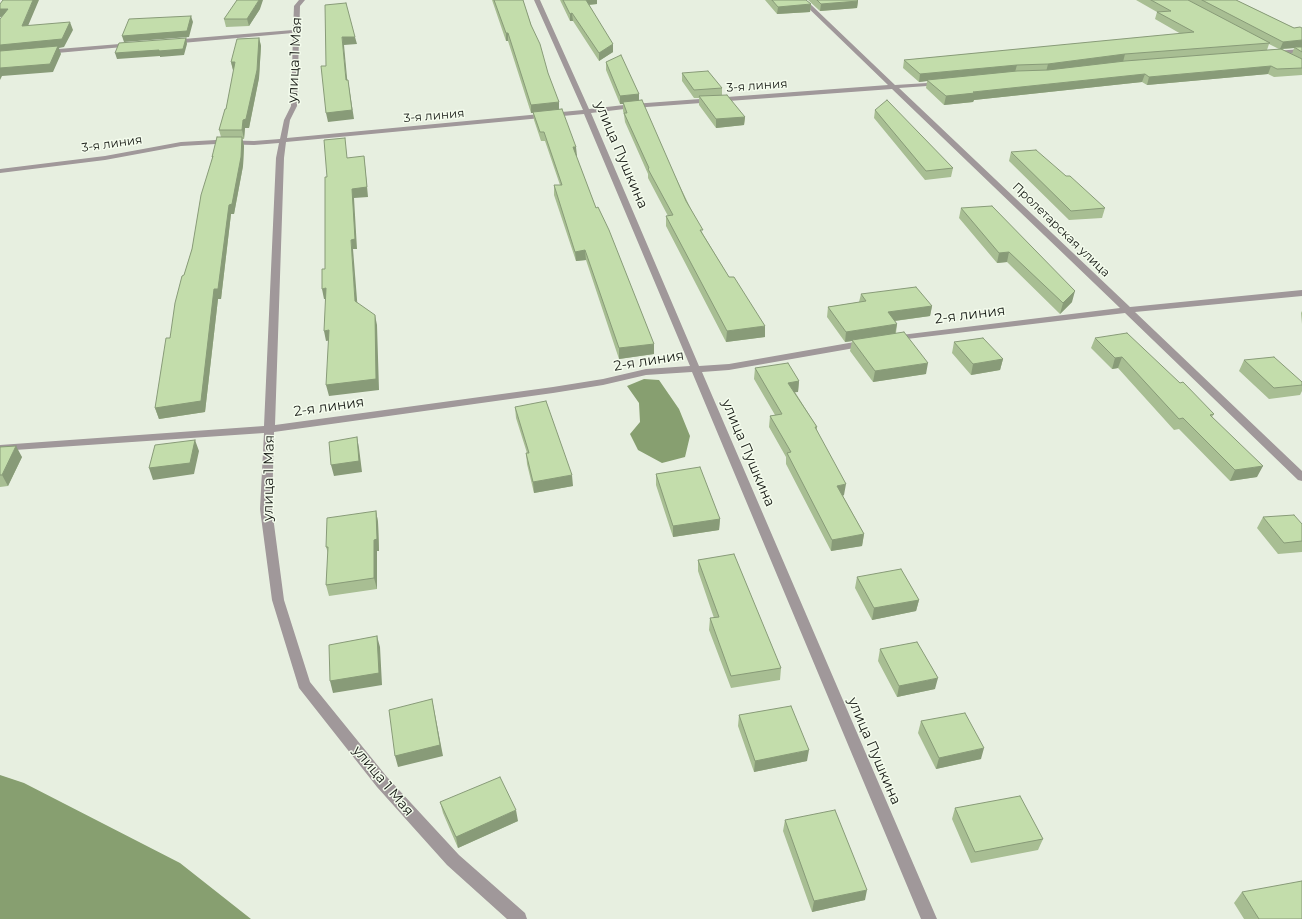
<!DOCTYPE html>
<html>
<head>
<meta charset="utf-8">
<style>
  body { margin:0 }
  canvas { display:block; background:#e7efe0 }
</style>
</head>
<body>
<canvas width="1302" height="919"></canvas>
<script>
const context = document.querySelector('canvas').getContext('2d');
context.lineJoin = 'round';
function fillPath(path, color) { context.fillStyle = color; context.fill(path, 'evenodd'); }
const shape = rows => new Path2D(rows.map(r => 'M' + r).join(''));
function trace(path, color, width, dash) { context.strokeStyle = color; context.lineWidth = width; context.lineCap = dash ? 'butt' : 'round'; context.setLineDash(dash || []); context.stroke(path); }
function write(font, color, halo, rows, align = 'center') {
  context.font = font + ' Montserrat,sans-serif'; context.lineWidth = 3; context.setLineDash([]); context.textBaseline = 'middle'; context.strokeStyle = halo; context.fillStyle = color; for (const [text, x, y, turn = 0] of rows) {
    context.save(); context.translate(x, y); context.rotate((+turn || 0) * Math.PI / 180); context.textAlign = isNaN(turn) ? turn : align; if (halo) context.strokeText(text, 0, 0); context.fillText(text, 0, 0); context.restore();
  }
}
fillPath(shape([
  [644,379,659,380,679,409,690,436,685,457,662,463,638,450,630,434,640,422,639,403,627,386],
  [0,775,24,783,180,863,251,919,0,919]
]), '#879f70');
fillPath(shape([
  [299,0,305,0,300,6,297,106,290,120,287,138,583,110,534,0,540,0,589,109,633,104,888,85,800,0,806,0,895,85,943,82,944,83,941,85,899,88,1130,307,1302,290,1302,296,1135,312,1302,471,1302,481,1298,480,1125,313,890,341,888,339,890,337,893,336,1120,308,892,89,633,108,591,113,699,366,729,364,866,340,871,343,866,346,729,370,702,372,937,919,921,919,692,372,646,375,603,385,553,393,274,432,272,509,284,600,310,682,387,777,459,855,525,913,527,919,507,919,447,865,377,787,299,688,272,600,260,509,264,433,0,451,0,445,264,426,276,158,279,143,254,145,216,144,181,146,105,160,0,173,0,169,105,156,181,142,216,140,254,141,280,139,284,120,291,106,293,33,171,44,168,42,171,40,293,30,294,6,299,0],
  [584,114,690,366,646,369,603,379,553,387,275,425,284,158,286,142,584,114],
  [132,43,134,44,134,46,46,54,43,52,46,50,132,43],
  [1302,49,1302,53,1275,55,1272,53,1275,51,1302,49]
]), '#a0989a');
fillPath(shape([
  [492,0,523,0,559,109,577,156,576,156,596,208,654,344,654,354,619,359,586,260,576,261,554,195,554,185,560,185,545,141,541,141,534,120,533,113,531,113,508,41,506,41],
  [560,0,597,0,597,4,589,5,613,52,599,61,573,21,570,21],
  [765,0,806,0,811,4,810,12,777,14],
  [808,0,857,0,858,1,857,8,820,11],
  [1136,0,1236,0,1294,28,1302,28,1302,75,1274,77,1268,74,1147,85,1142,82,974,100,973,102,944,105,926,88,927,81,919,82,903,68,904,60,1181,34,1155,19,1157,12],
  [1269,44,1279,49,1267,50],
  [1294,48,1292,54,1282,49],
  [260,9,249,26,226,27,224,19],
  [259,38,261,46,259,78,249,128,245,128,244,139,242,139,244,146,243,166,234,214,231,214,221,299,218,299,205,412,159,419,155,408,184,275,192,249,212,159,212,157,221,137,219,130,226,109,234,70,233,70,231,62],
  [606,62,639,94,639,101,703,234,765,337,726,342,666,226,666,216,668,216,648,178,648,174,625,122,624,115,623,111,623,104,620,104,606,70],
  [682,73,722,88,722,95,745,117,744,125,716,128,699,105,699,98,694,98,682,81],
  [875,110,953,168,951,177,925,180,874,118],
  [1011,152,1105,208,1102,218,1069,220,1009,161],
  [961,208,1072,302,1060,314,1007,262,997,263,959,218],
  [861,294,932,306,930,316,895,321,897,324,896,333,926,374,873,382,850,351,852,341,845,342,827,317,828,307,859,302],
  [1302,311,1302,324,1301,313],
  [1095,338,1214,414,1212,417,1257,477,1230,481,1179,429,1174,430,1118,368,1112,369,1091,348],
  [954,342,1003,359,1000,370,971,375,952,353],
  [1244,360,1302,382,1302,391,1300,395,1269,399,1239,371],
  [755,368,799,381,798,392,795,392,817,427,817,430,844,495,843,496,864,534,862,546,831,551,786,464,786,457,769,427,770,416,775,415,754,379],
  [515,407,573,486,534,493,527,464,526,453,527,453,516,418],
  [0,447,22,457,8,486,0,487],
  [656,474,720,519,719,530,673,537,656,485],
  [376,511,378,522,379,551,377,551,377,589,329,596,326,585,328,553,326,547],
  [1263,517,1302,524,1302,552,1278,554,1257,528],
  [698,560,781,668,780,680,731,688,709,630,710,618,714,618,698,571],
  [857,577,919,600,916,611,872,620,855,588],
  [880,649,935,689,897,697,878,661],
  [739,715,807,761,754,772,738,726],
  [921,721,981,759,936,769,918,733],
  [440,802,518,821,458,848,443,813],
  [955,808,1043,839,1038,850,971,863,952,819],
  [785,820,865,900,812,912,783,831],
  [1242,892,1302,919,1244,919,1234,903]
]), '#a8be93');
fillPath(shape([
  [33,0,39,0,25,33,22,26],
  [259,0,263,0,260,9,249,26,247,19],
  [585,0,597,0,597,4,585,5],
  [858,1,857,8,820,11,821,4],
  [811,4,810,12,777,14,778,7],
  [0,9,8,9,10,16,0,17],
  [572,13,573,21,570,21,570,14],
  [191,16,193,22,189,37,124,42,122,36],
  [70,22,73,30,64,47,59,48,61,54,53,72,2,76,0,80,0,45],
  [506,33,508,33,508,41,506,41],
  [342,37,355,37,357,44,344,45,348,88,346,80],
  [186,38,187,44,184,55,160,57,160,56,117,59,115,53],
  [259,38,261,46,259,78,249,128,245,128,244,139,242,130,243,120],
  [1302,40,1302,48,1294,47,1294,48,1280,49,1283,42],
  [613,44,613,52,599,61,599,53],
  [1125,54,1123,62,1046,72,1048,64],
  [231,62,235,62,237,70,233,70],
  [1017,65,1015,72,927,80,927,81,919,82,920,74],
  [1271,66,1268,74,1147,85,1149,77],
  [1145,74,1142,82,974,100,973,102,944,105,946,96,973,92],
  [348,80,354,119,328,122,326,113],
  [639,94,639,102,623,102,623,104,620,104,620,96],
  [559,102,559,111,533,112,533,113,531,113,531,105],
  [745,117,744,125,716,128,716,119],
  [242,137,244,146,243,166,234,214,231,214,221,299,218,299,205,412,159,419,155,408,214,289,229,205],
  [573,147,576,147,577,156,573,156],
  [364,156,365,165,368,197,354,198,357,249,353,249,358,312,355,301,351,240,352,189],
  [585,250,586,260,576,261,575,252],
  [1009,252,1007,262,997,263,999,253],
  [326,288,329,299,324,299,322,289],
  [1075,291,1072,302,1060,314,1063,303],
  [932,306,930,316,886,322,888,312],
  [375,315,377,325,379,390,329,396,326,385],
  [897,324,895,334,852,340,852,341,845,342,846,332],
  [765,326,765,337,726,342,727,331],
  [329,330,332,340,326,341,324,331],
  [654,344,654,354,619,359,619,348],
  [1122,357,1118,368,1112,369,1115,358],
  [1003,359,1000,370,971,375,973,364],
  [928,363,926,374,873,382,875,371],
  [799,381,798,392,787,393,788,383],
  [357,437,359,448,362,472,334,476,331,465],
  [195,440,199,451,194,474,153,480,149,468],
  [16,446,22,457,8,486,2,475],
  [1263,466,1257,477,1230,481,1235,470],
  [572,475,573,486,534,493,533,482],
  [846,484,844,495,836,497,837,486],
  [376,511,378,522,379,551,377,551,377,589,374,578,374,540],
  [720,519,719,530,673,537,673,526],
  [864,534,862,546,831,551,832,540],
  [919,600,916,611,872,620,874,608],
  [377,636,380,647,382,685,333,693,330,681],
  [938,678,935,689,897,697,899,686],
  [432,699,443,756,398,767,395,756],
  [984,748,981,759,936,769,939,758],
  [809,750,807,761,754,772,755,761],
  [516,810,518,821,458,848,456,837],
  [867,890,865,900,812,912,814,901]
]), '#889b78');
const building = shape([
  [3,0,33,0,22,26,70,22,62,39,0,45,0,19,8,9,0,9,0,4,3,0],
  [237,0,259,0,247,19,224,19,237,0],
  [494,0,523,0,531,25,540,44,548,73,559,102,531,105,508,33,506,33,494,0],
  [563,0,586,0,613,44,599,53,572,13,570,14,563,0],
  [772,0,806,0,811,4,778,7,772,0],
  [817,0,857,0,858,1,821,4,817,0],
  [1151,0,1188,0,1270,43,1125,54,1048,64,1017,65,920,74,904,60,1194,32,1157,12,1171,11,1151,0],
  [1202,0,1236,0,1294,28,1300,27,1302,28,1302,40,1283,42,1202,0],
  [346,3,355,37,342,37,346,80,348,80,352,110,326,113,321,66,326,66,325,5,346,3],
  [191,16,187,31,122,36,129,19,191,16],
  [186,38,183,49,159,51,159,50,115,53,119,43,186,38],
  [259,38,257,70,246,119,243,120,242,130,219,130,225,109,226,109,235,62,231,62,237,39,259,38],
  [58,46,50,64,0,68,0,51,58,46],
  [1294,47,1302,47,1302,52,1294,47],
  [1281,49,1302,59,1302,68,1277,69,1271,66,1149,77,1145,74,973,92,975,93,946,96,927,80,1017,71,1048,70,1125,61,1281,49],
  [621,55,639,94,620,96,606,62,621,55],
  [708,71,722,88,694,90,682,73,708,71],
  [727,95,745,117,716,119,699,96,727,95],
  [642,100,686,201,703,230,700,230,729,277,734,277,765,326,727,331,666,216,673,215,648,169,649,168,624,113,627,113,623,102,642,100],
  [887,100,953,168,926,171,875,110,887,100],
  [562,109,576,147,573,147,596,208,598,207,609,230,654,344,619,348,585,250,575,252,554,185,562,185,544,132,540,132,533,112,562,109],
  [217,137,242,137,241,157,232,204,229,205,218,289,214,289,201,401,155,408,166,338,170,338,175,303,182,276,184,275,192,249,201,195,213,156,212,157,217,137],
  [345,138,347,158,364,156,367,187,352,189,355,239,351,240,355,301,375,315,376,379,326,385,329,330,324,331,326,288,322,289,322,269,325,269,325,177,327,177,324,140,345,138],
  [1036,150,1066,176,1070,176,1105,208,1071,211,1011,152,1036,150],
  [992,206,1075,291,1063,303,1009,252,999,253,961,208,992,206],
  [916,287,932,306,888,312,897,324,846,332,828,307,866,301,861,294,916,287],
  [904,332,928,363,875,371,852,340,904,332],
  [1127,333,1180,383,1183,382,1214,414,1210,415,1263,466,1235,470,1183,418,1179,419,1122,357,1115,358,1095,338,1127,333],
  [983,338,1003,359,973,364,954,342,983,338],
  [1274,357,1302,382,1302,385,1274,388,1244,360,1274,357],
  [788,363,799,381,788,383,817,427,815,427,846,484,837,486,864,534,832,540,787,453,791,452,770,416,782,414,755,368,788,363],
  [546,401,572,475,533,482,526,453,529,453,515,407,546,401],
  [357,437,359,461,331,465,329,442,357,437],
  [195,440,190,463,149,468,155,445,195,440],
  [16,446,2,475,0,475,0,447,16,446],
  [700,467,720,519,673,526,656,474,700,467],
  [376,511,377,539,374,540,374,578,326,585,328,547,326,547,327,518,376,511],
  [1294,515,1302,524,1302,541,1284,543,1263,517,1294,515],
  [734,554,781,668,731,676,710,618,719,617,698,560,734,554],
  [901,569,919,600,874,608,857,577,901,569],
  [377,636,379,673,330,681,329,645,377,636],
  [917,642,938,678,899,686,880,649,917,642],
  [432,699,440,745,395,756,389,710,432,699],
  [791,706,809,750,755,761,739,715,791,706],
  [965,713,984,748,939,758,921,721,965,713],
  [500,777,516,810,456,837,440,802,500,777],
  [1020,796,1043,839,975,852,955,808,1020,796],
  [835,810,867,890,814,901,785,820,835,810],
  [1302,881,1302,919,1259,919,1242,892,1302,881]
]);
fillPath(building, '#c3ddab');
trace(building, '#889b78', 1);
write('12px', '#141712', '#f4fced', [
  ["3-я линия",757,86,-4],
  ["3-я линия",434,116,-5],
  ["3-я линия",112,144,-8],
  ["Пролетарская улица",1061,230,44]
]);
write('14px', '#141712', '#f4fced', [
  ["улица 1 Мая",295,60,-87],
  ["улица Пушкина",621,155,67],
  ["2-я линия",970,315,-7],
  ["2-я линия",649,361,-9],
  ["2-я линия",329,407,-8],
  ["улица Пушкина",748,453,67],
  ["улица 1 Мая",269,478,-89],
  ["улица Пушкина",874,751,67],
  ["улица 1 Мая",383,781,50]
]);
</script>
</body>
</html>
